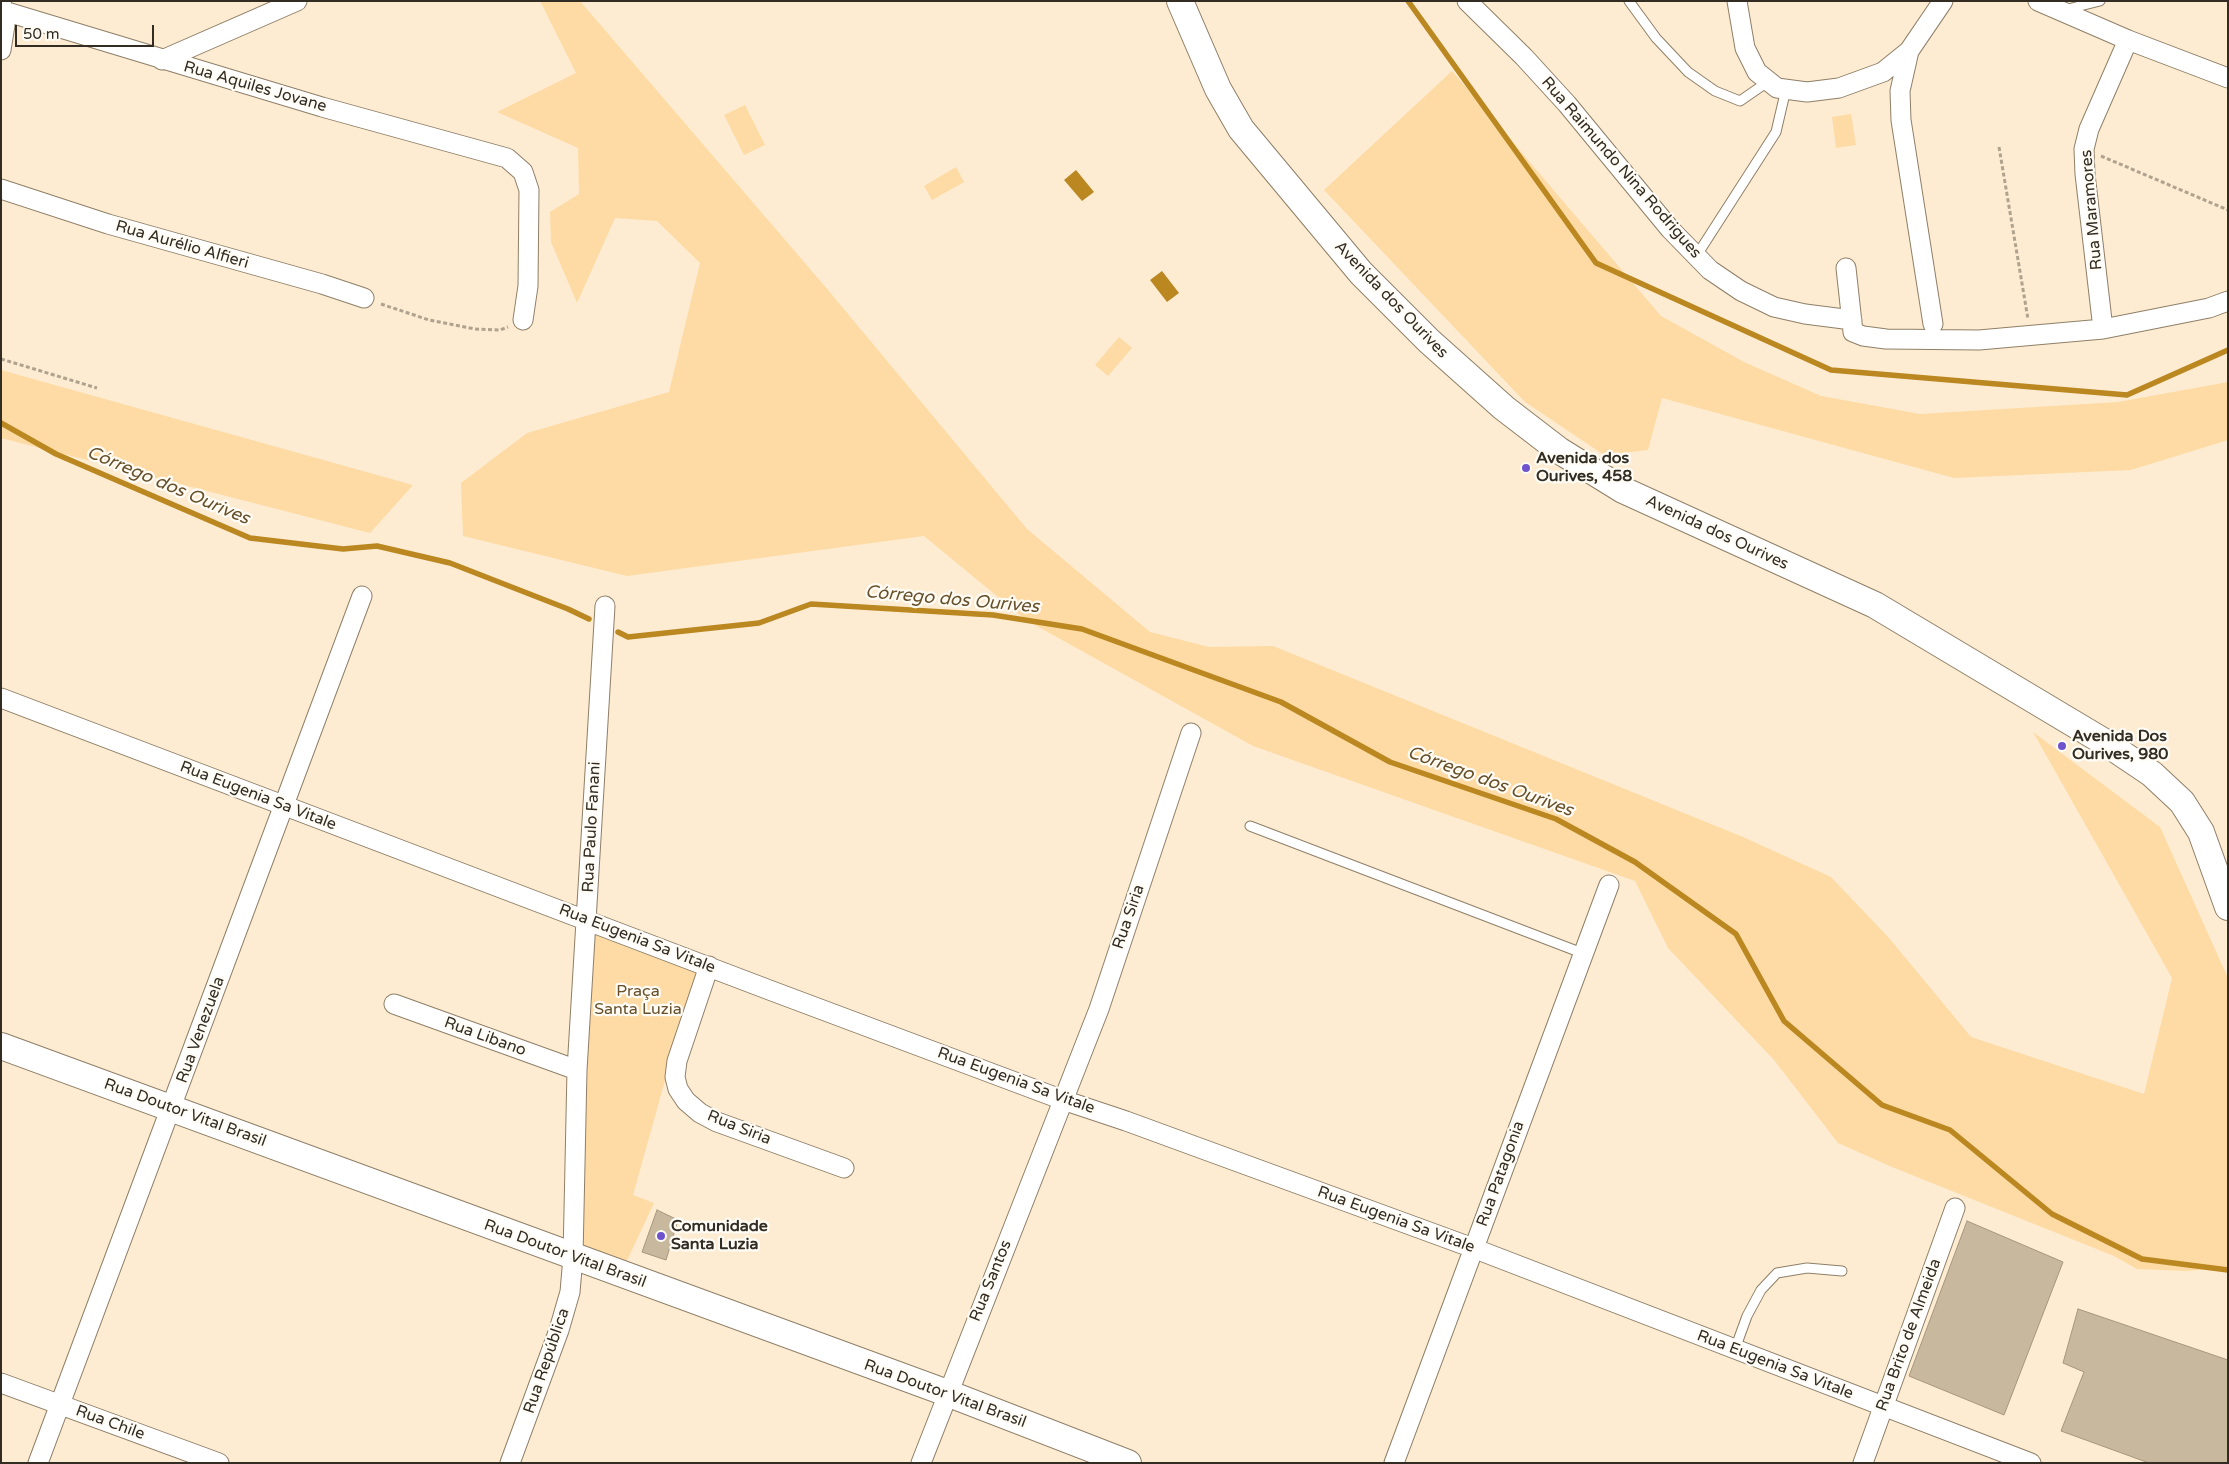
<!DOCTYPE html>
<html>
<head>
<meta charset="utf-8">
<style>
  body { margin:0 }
  #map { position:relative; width:2229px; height:1464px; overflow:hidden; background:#fdecd2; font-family:"Varela Round",sans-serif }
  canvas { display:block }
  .frame { position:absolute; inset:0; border:2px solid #322c22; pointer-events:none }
  .scale { position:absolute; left:15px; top:25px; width:139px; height:22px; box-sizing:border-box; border:2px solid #322c22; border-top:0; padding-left:6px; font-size:15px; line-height:18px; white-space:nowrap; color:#322c22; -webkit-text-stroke:4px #fffcf6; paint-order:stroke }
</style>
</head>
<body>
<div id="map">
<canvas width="2229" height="1464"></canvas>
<div class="frame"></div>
<div class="scale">50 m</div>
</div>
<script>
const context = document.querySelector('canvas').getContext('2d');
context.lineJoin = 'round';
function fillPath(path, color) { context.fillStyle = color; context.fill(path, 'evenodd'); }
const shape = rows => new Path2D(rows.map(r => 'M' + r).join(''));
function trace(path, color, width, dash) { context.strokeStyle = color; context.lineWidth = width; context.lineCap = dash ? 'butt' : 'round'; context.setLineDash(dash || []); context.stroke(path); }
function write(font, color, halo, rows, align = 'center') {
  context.font = font + ' "Varela Round",sans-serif'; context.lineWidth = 4.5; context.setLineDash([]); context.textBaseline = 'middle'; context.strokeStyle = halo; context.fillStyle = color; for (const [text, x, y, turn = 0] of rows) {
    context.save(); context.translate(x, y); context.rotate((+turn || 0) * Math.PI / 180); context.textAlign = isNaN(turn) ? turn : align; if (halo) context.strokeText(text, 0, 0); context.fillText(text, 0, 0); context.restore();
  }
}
fillPath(shape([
  [540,1,580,1,828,290,1027,529,1150,632,1209,647,1273,646,1743,837,1831,877,1889,938,1971,1037,2144,1094,2172,978,2033,732,2160,827,2228,978,2228,1267,2187,1271,2137,1269,2114,1256,1892,1167,1838,1143,1774,1060,1668,948,1635,881,1253,746,1026,620,924,536,627,576,463,536,461,483,527,433,669,392,700,263,657,221,615,218,577,303,551,242,550,212,579,194,578,148,497,112,576,73],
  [1452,71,1661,316,1744,362,1821,396,1920,414,2118,402,2228,382,2228,440,2131,470,1954,478,1662,398,1648,450,1604,455,1525,402,1324,190],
  [745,105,765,145,744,155,724,115],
  [1851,114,1856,145,1836,148,1832,117],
  [956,167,964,182,932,200,924,186],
  [1119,337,1132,348,1108,376,1095,365],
  [1,370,413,485,370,533,1,438],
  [592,929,702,970,673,1052,633,1195,654,1203,623,1269,577,1254]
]), '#fedba4');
fillPath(shape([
  [1076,170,1094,192,1082,201,1064,180],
  [1162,271,1179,293,1167,302,1150,280]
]), '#ba8720');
trace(shape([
  [1408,1,1596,263,1831,370,2127,395,2228,350],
  [1,423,56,454,250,538,343,549,377,546,450,563,568,609,589,619],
  [618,632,628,637,759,623,811,604,993,615,1082,629,1281,702,1390,762,1556,819,1635,862,1736,934,1784,1021,1882,1105,1950,1130,2052,1214,2142,1259,2228,1270]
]), '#ba8720', 5.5);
const building = shape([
  [657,1210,678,1220,666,1260,642,1252,657,1210],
  [1967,1221,2063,1262,2004,1415,1909,1376,1967,1221],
  [2078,1309,2228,1360,2228,1463,2149,1463,2061,1431,2084,1372,2063,1363,2078,1309]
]);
fillPath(building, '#c8b89e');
trace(building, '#a6967d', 1);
const lane = shape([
  [1629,1,1656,38,1688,72,1715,91,1740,101,1769,81],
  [2064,10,2100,1],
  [1697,255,1776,132,1786,89],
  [1250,826,1582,953],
  [1735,1349,1747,1316,1761,1290,1777,1273,1807,1268,1842,1271]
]);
const street = shape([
  [1467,1,1524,57,1567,104,1670,229,1710,270,1741,291,1774,307,1805,314,1852,320],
  [1737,1,1745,48,1757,72,1777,88,1807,92,1839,88,1883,72,1909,51,1943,1],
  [2038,1,2128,40,2228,78],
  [4,11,322,107,507,158,523,172,529,190,528,286,523,320],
  [1,50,5,25,1,1],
  [1909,51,1900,91,1901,120,1933,324],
  [162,60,297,1],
  [1,189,108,224,322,284,364,298],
  [1846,268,1853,332,1863,336,1886,339,1979,340,2103,329,2209,308,2228,301],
  [2103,329,2085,174,2084,149,2089,129,2128,40],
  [1,698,772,991,1063,1100,1126,1121,1473,1248,2031,1463],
  [709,966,677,1061,675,1077,678,1089,686,1101,700,1113,717,1122,844,1168],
  [394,1004,577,1070],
  [1,1383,219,1463],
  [38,1463,362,596],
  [510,1463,559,1330,570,1292,573,1257,577,1070,605,606],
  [921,1463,1099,1009,1191,733],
  [1394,1463,1609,885],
  [1863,1463,1955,1208]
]);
const secondary = shape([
  [1180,1,1218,89,1241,129,1361,273,1429,341,1504,408,1560,451,1623,490,1875,605,2106,743,2152,774,2182,802,2201,832,2228,907],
  [1,1046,947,1393,1128,1463]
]);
trace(lane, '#8f7f67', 11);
trace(street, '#8f7f67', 21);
trace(secondary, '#8f7f67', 28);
trace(shape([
  [1999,147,2028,319],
  [2101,156,2228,210],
  [381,304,429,320,475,329,500,330,508,327],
  [1,359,97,388]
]), '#afa28e', 3, [4, 2.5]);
trace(lane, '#fff', 9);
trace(street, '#fff', 19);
trace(secondary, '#fff', 26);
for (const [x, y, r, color] of [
  [1526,468,5,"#6e53cd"],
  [2062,746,5,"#6e53cd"],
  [661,1236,5,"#6e53cd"]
]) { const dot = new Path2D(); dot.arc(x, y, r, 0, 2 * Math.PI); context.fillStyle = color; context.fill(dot); trace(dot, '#fffcf6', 2); }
write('16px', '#322c22', '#fffcf6', [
  ["Rua Aquiles Jovane",255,87,16],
  ["Rua Raimundo Nina Rodrigues",1621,168,49],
  ["Rua Maramores",2092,210,-95],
  ["Rua Aurélio Alfieri",182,245,16],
  ["Avenida dos Ourives",1391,300,46],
  ["Avenida dos Ourives",1717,533,25],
  ["Rua Eugenia Sa Vitale",258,796,21],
  ["Rua Paulo Fanani",592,827,-87],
  ["Rua Siria",1129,917,-71],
  ["Rua Eugenia Sa Vitale",637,939,21],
  ["Rua Venezuela",201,1030,-70],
  ["Rua Libano",485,1037,20],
  ["Rua Eugenia Sa Vitale",1016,1081,20],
  ["Rua Doutor Vital Brasil",185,1113,20],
  ["Rua Siria",739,1128,22],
  ["Rua Patagonia",1501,1174,-70],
  ["Rua Eugenia Sa Vitale",1396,1220,20],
  ["Rua Doutor Vital Brasil",565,1254,20],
  ["Rua Santos",991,1281,-68],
  ["Rua Brito de Almeida",1909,1335,-70],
  ["Rua República",547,1361,-71],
  ["Rua Eugenia Sa Vitale",1775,1365,21],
  ["Rua Doutor Vital Brasil",945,1394,20],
  ["Rua Chile",110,1423,20]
]);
write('bold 16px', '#322c22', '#fffcf6', [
  ["Avenida dos",1536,459],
  ["Ourives, 458",1536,477],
  ["Avenida Dos",2072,737],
  ["Ourives, 980",2072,755],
  ["Comunidade",671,1227],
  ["Santa Luzia",671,1245]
], 'left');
write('16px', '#664f29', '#fffcf6', [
  ["Praça",638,992],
  ["Santa Luzia",638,1010]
]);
write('italic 18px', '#675029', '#fffcf6', [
  ["Córrego dos Ourives",168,486,23],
  ["Córrego dos Ourives",952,600,5],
  ["Córrego dos Ourives",1490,782,20]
]);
</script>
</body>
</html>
